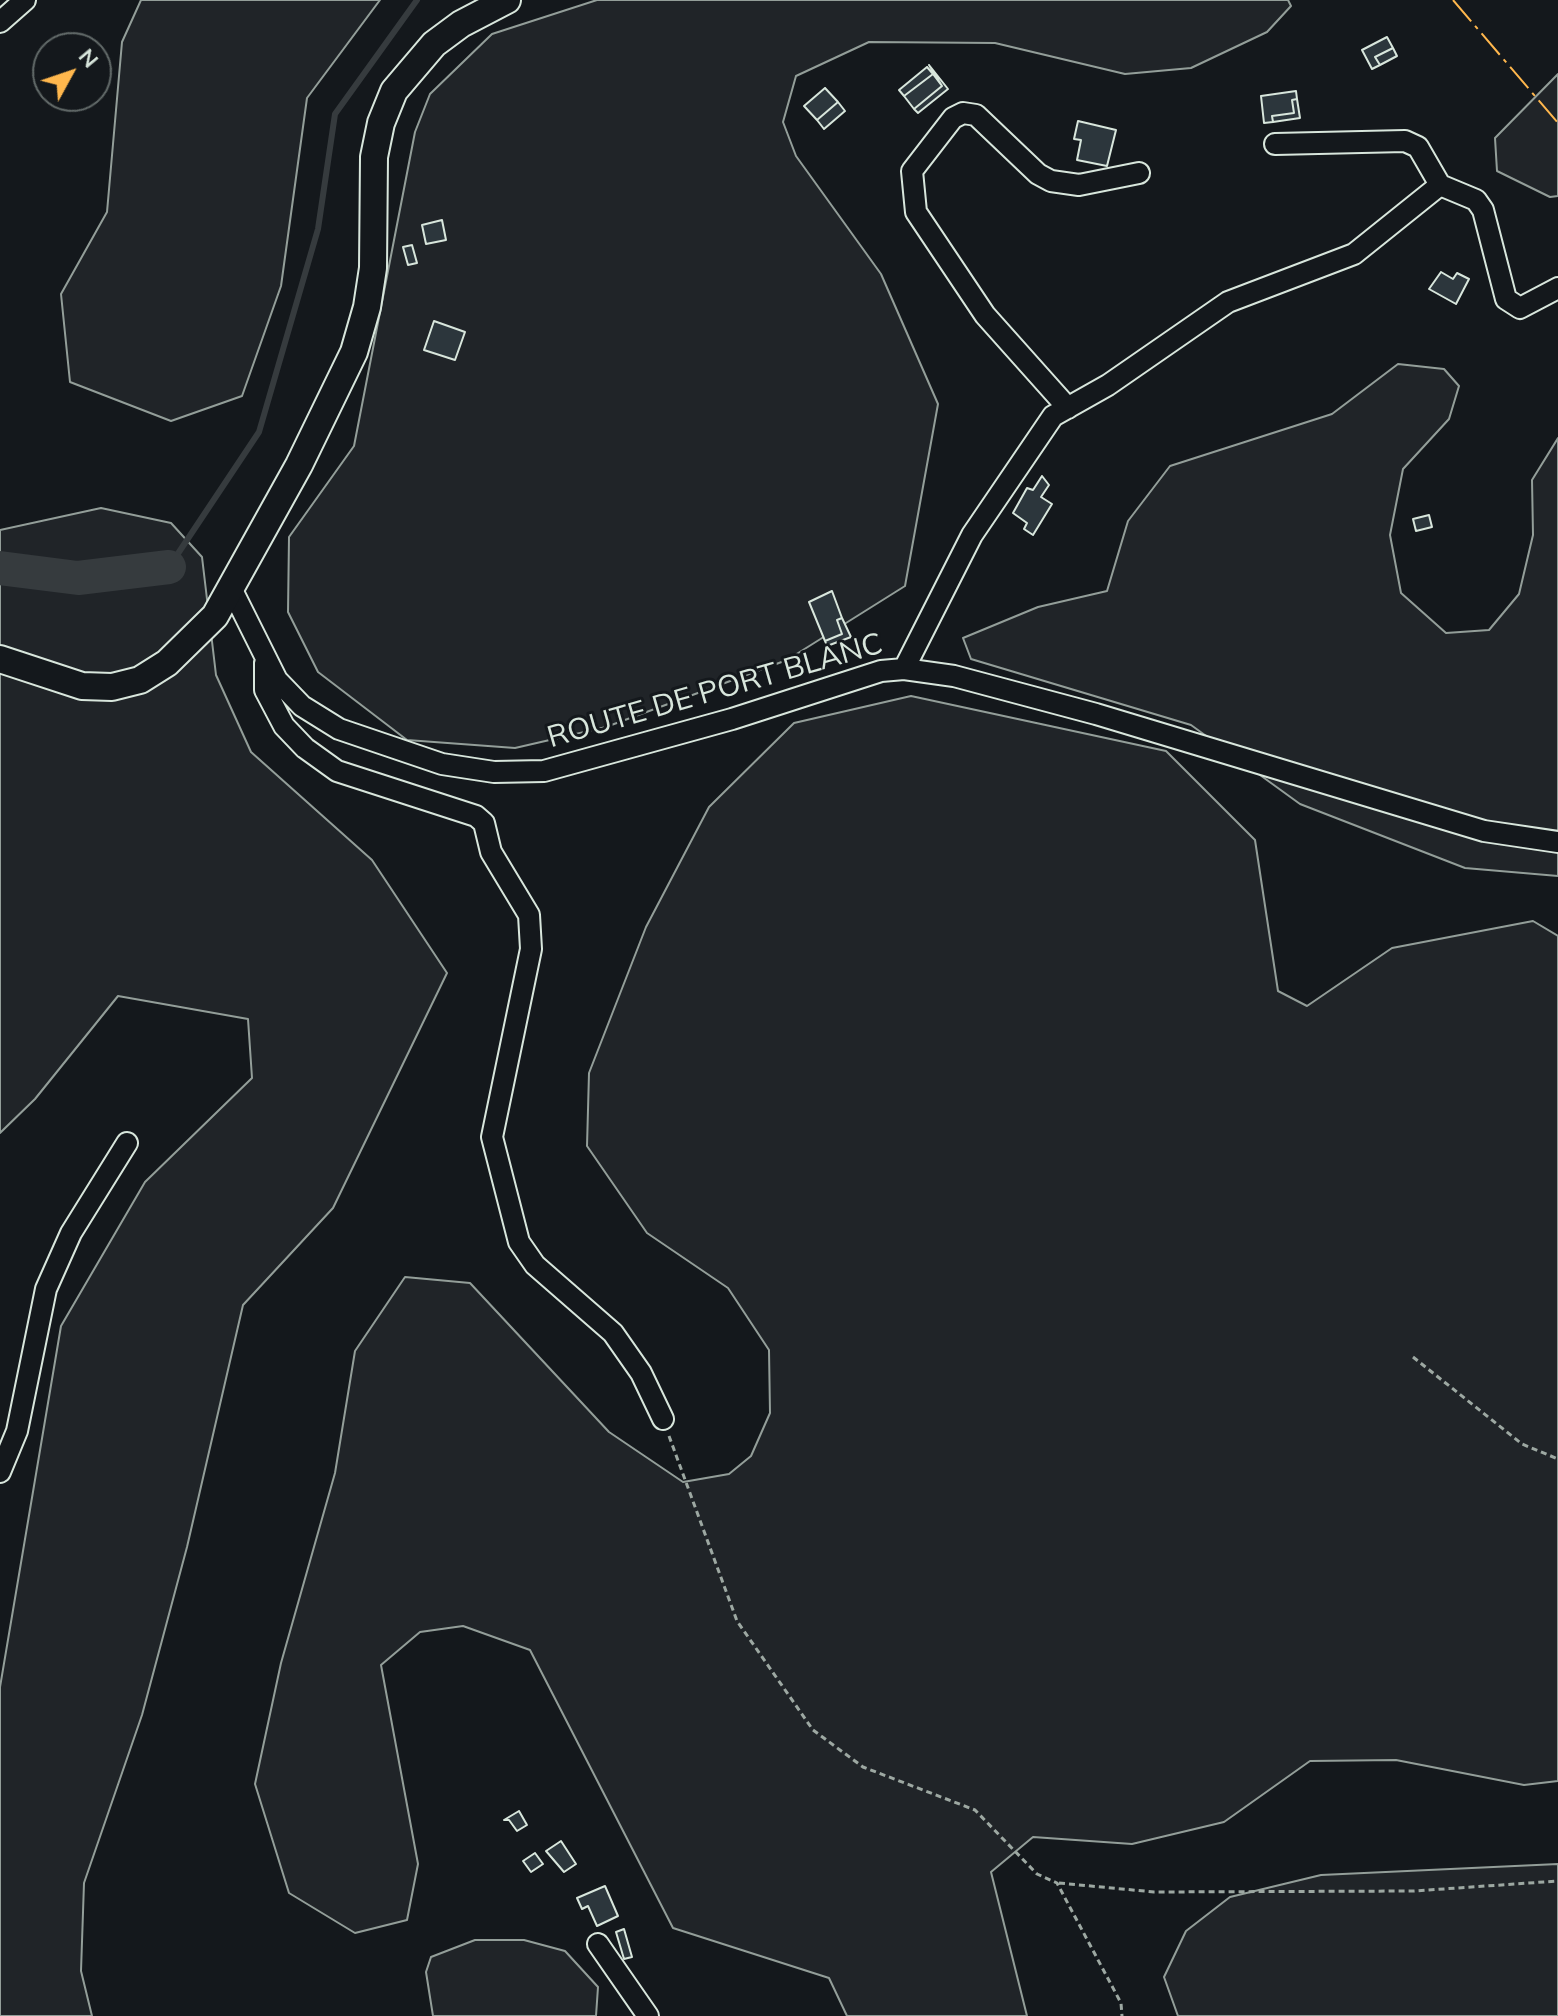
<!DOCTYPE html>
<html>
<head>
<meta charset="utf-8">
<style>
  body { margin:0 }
  #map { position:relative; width:1558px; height:2016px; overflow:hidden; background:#14181c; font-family:Mulish,sans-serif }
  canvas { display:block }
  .north { position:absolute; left:32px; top:32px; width:80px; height:80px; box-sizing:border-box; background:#14181c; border:2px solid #626a69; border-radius:50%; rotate:50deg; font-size:22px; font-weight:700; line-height:32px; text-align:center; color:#d8e6dc }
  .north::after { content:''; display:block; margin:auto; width:28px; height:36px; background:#ffb74d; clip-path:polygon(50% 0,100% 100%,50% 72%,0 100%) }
</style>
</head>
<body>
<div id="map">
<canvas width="1558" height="2016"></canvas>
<div class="north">N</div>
</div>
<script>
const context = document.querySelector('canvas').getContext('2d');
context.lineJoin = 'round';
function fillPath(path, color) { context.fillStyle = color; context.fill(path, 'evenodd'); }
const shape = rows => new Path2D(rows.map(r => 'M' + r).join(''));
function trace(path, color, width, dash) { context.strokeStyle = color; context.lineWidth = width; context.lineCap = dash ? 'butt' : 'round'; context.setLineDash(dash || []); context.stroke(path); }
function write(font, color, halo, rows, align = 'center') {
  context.font = font + ' Mulish,sans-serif'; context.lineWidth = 6; context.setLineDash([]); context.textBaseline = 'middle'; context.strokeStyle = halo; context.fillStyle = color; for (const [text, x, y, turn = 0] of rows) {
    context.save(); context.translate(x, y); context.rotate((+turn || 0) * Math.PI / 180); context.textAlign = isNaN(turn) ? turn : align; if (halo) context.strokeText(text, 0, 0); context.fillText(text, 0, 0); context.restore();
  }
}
const green = shape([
  [141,0,380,0,307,98,281,286,242,396,171,421,70,382,61,294,107,212,122,42,141,0],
  [597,0,1288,0,1291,6,1267,32,1191,68,1125,74,995,43,869,42,796,76,783,122,796,156,881,274,938,404,905,586,787,660,606,727,515,748,407,740,318,672,288,612,289,537,354,446,415,132,430,94,492,34,597,0],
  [1558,74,1558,196,1550,197,1497,171,1495,138,1558,74],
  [1398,364,1444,369,1459,386,1449,419,1403,469,1390,535,1401,593,1446,633,1489,630,1519,594,1533,535,1532,480,1558,438,1558,876,1465,868,1300,804,1191,725,971,659,963,638,1038,607,1107,591,1128,521,1170,466,1332,414,1398,364],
  [101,508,171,523,202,557,216,675,251,752,372,860,447,973,333,1208,243,1305,187,1547,142,1715,84,1883,81,1971,92,2016,0,2016,0,1687,61,1326,145,1182,252,1078,248,1019,118,996,35,1099,0,1133,0,530,101,508],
  [911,696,1166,751,1255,840,1278,991,1307,1006,1392,948,1533,921,1558,936,1558,1781,1524,1785,1396,1760,1310,1761,1224,1822,1132,1844,1033,1837,991,1872,1027,2016,847,2016,829,1978,673,1928,530,1650,463,1626,420,1632,381,1665,418,1864,407,1920,355,1933,289,1893,255,1784,281,1663,335,1473,355,1351,405,1277,470,1283,609,1432,683,1482,729,1474,751,1456,770,1413,769,1350,728,1288,647,1233,587,1146,589,1073,646,927,709,807,794,723,911,696],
  [1558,1864,1558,2016,1178,2016,1164,1977,1186,1931,1230,1897,1321,1875,1558,1864],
  [475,1940,524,1940,565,1951,598,1987,596,2016,433,2016,426,1972,431,1957,475,1940]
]);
fillPath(green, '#202428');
trace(green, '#939e99', 2);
trace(shape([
  [169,567,259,432,318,229,335,114,417,0]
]), '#363b3e', 6);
trace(shape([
  [0,568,78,578,169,567]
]), '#363b3e', 34);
const building = shape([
  [1387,37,1393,48,1375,57,1380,65,1372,69,1362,50,1387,37],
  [1393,48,1397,56,1380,65,1375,57,1393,48],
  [929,65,948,89,918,113,914,109,942,86,929,65],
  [927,67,933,74,904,96,899,90,927,67],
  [933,74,942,86,914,109,904,96,933,74],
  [825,88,838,102,817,120,804,106,825,88],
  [1296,91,1297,99,1292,100,1294,113,1272,116,1273,122,1264,123,1261,96,1296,91],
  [1297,99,1300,118,1273,122,1272,116,1294,113,1292,100,1297,99],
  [838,102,845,111,824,129,817,120,838,102],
  [1078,121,1116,130,1107,166,1077,160,1081,140,1074,139,1078,121],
  [442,220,446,240,426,244,422,225,442,220],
  [412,245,417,263,408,265,403,247,412,245],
  [1441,272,1453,279,1457,273,1469,279,1456,304,1429,289,1441,272],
  [434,321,465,332,455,360,424,350,434,321],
  [1042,476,1049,485,1041,497,1052,504,1033,535,1024,529,1027,523,1013,513,1027,488,1033,490,1042,476],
  [1429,515,1432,527,1416,531,1413,519,1429,515],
  [832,591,842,618,837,620,842,634,825,641,809,602,832,591],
  [842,618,851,637,827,646,825,641,842,634,837,620,842,618],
  [519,1811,527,1825,517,1831,509,1820,504,1820,519,1811],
  [561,1841,576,1864,564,1872,546,1851,561,1841],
  [535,1853,543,1864,531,1872,523,1861,535,1853],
  [605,1886,618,1916,597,1926,588,1906,582,1909,577,1898,605,1886],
  [624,1929,632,1957,624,1959,616,1932,624,1929]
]);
fillPath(building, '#2c363c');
trace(building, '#d8e6dc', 2);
const minor = shape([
  [0,22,25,0],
  [1275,144,1405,141,1418,147,1440,185,1476,200,1483,210,1506,299,1520,308,1558,288],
  [1068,408,985,315,916,212,912,171,953,118,963,113,976,115,1038,174,1051,181,1079,185,1139,173],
  [232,590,277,680,302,706,339,729,442,764,494,772,544,771,732,719,881,671,904,669,954,676,1096,714,1484,831,1558,842],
  [265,663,265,690,284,726,305,748,337,771,476,816,484,823,491,852,529,915,531,949,492,1137,519,1242,535,1265,613,1333,641,1373,663,1419],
  [904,669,972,535,1053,416,1108,385,1228,302,1354,254,1440,185],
  [0,1472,17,1431,46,1289,71,1233,127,1143],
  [598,1944,648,2016]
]);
const major = shape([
  [0,659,82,686,112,687,140,680,167,663,215,616,299,465,354,352,367,307,373,268,374,157,381,123,394,91,434,44,461,24,507,0]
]);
trace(minor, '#d8e6dc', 24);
trace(major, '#d8e6dc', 30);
trace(shape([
  [1413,1357,1522,1444,1558,1459],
  [669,1436,737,1621,813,1730,863,1767,975,1810,1037,1874,1057,1883,1121,2003,1122,2016],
  [1059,1883,1154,1892,1414,1891,1558,1881]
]), '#9da8a2', 3, [6, 4]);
trace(minor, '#14181c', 20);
trace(major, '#14181c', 26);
trace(shape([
  [1453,0,1558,123]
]), '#ffb74d', 2, [28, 6, 4, 6]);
write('30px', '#d8e6dc', '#14181c', [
  ["ROUTE DE PORT BLANC",715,691,-16]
]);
</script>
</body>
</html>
